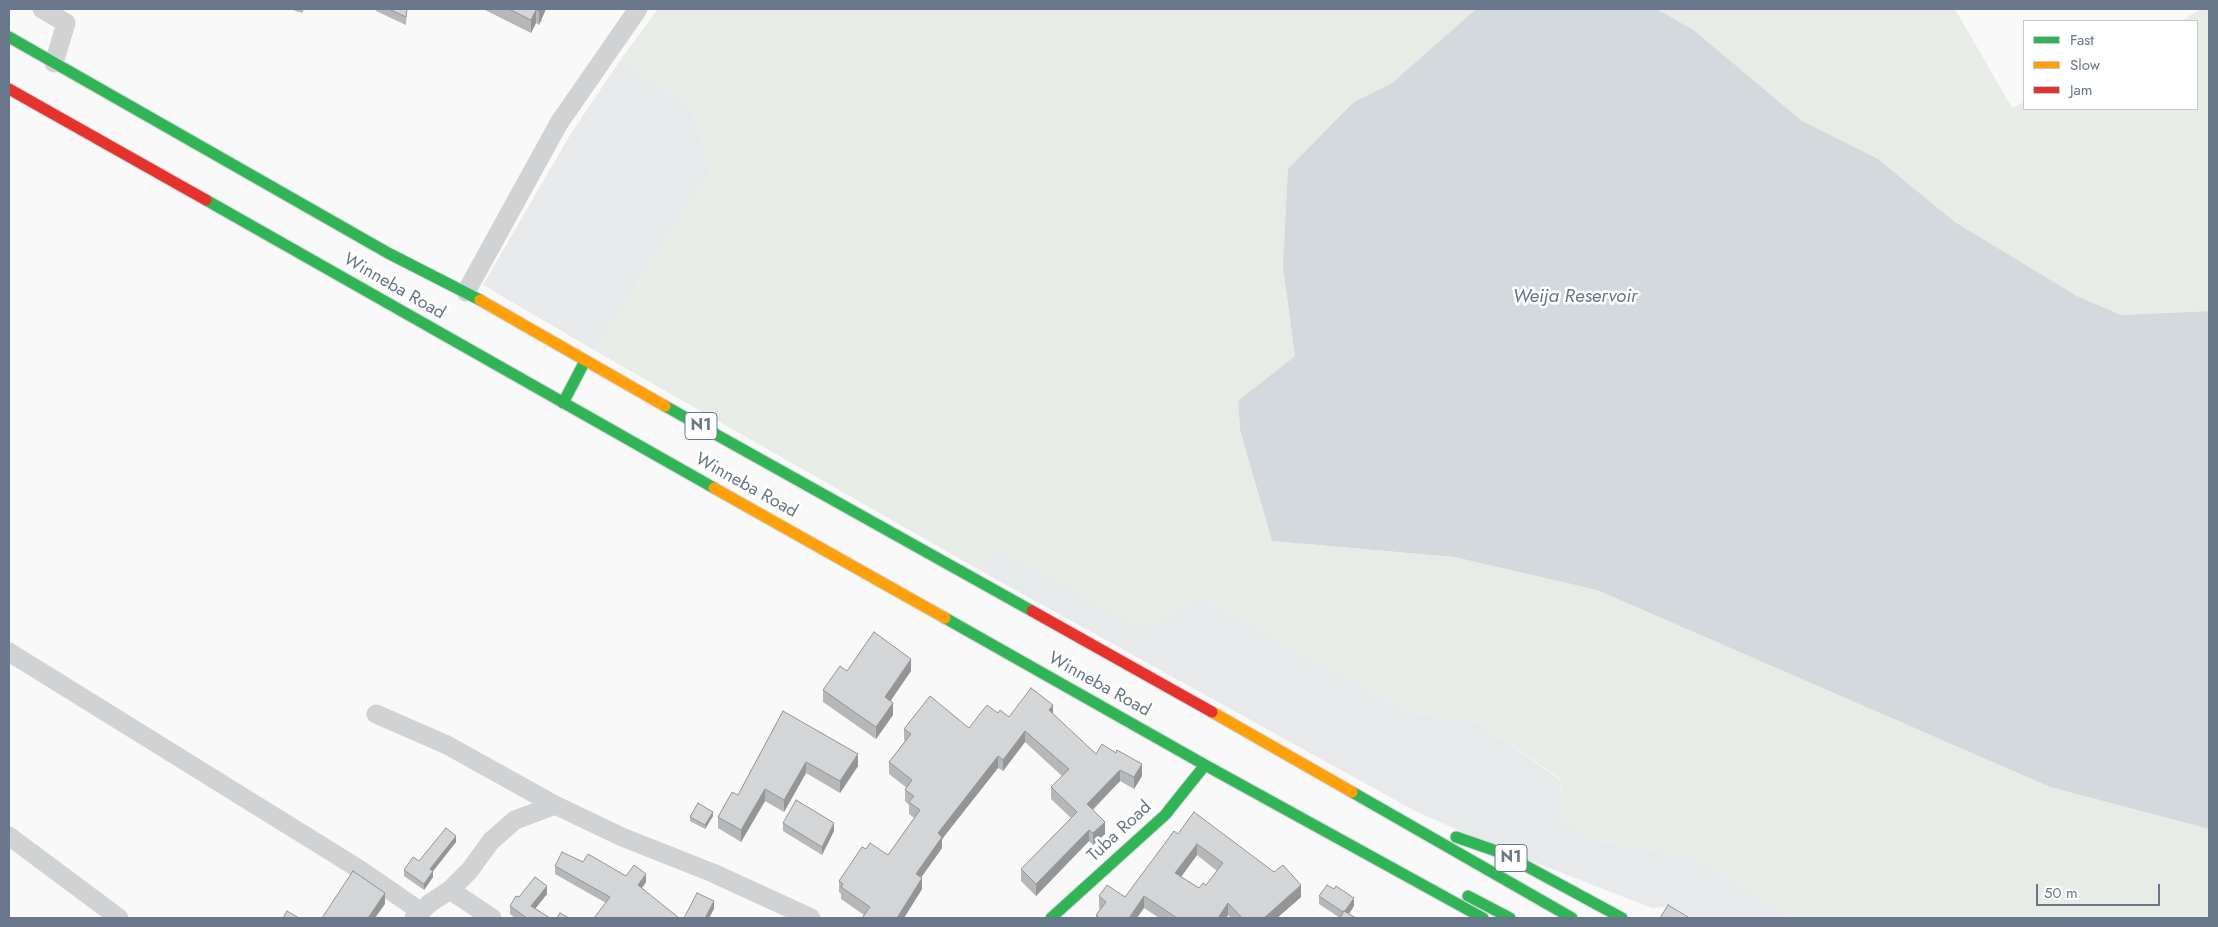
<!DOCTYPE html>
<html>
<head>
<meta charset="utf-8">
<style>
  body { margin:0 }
  #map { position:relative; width:2218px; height:927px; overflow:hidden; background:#f9f9f9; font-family:Jost,sans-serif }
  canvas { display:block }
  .frame { position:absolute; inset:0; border:10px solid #68778a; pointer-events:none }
  .legend { position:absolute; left:2023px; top:20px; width:175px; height:90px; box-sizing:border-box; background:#fff; border:1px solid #c3c9d0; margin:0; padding:6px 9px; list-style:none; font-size:15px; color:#68778a }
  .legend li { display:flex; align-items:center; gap:10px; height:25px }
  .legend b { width:25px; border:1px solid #c3c9d0 }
  .scale { position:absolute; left:2036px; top:884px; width:124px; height:22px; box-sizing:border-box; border:2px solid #68778a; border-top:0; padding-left:6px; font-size:15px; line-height:18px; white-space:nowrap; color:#68778a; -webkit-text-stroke:4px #fff; paint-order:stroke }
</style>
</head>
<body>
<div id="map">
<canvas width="2218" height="927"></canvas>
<div class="frame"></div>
<ul class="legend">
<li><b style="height:6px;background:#30b455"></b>Fast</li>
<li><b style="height:6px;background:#ff9f0a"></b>Slow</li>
<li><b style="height:6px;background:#e5322d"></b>Jam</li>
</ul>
<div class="scale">50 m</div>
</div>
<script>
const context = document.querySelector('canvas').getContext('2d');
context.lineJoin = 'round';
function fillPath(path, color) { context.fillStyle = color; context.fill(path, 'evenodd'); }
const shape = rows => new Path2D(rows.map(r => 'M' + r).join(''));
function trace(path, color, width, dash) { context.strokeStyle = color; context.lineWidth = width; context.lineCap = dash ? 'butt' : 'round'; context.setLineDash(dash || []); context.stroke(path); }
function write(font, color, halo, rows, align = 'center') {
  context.font = font + ' Jost,sans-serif'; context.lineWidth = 5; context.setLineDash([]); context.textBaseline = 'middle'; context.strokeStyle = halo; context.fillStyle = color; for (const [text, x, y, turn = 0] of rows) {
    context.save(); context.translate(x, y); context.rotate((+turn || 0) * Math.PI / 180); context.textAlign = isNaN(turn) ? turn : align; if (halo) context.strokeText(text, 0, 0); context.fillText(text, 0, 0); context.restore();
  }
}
fillPath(shape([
  [621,59,692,108,711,172,594,350,483,285,570,135],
  [995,549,1142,629,1201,598,1410,712,1477,721,1560,780,1562,820,1594,839,1692,856,1795,918,1693,918,1671,906,1652,908,1508,852,1415,811,981,571]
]), '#e8e9ea');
fillPath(shape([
  [658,9,1476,9,1392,83,1354,102,1283,268,1295,356,1238,402,1240,430,1272,541,1454,557,1597,590,2050,787,2209,829,2209,918,1795,918,1692,856,1594,839,1562,820,1560,779,1477,721,1410,712,1201,598,1142,630,995,549,981,571,594,350,711,172,692,108,621,59],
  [1657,9,1955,9,2012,108,2024,102,2024,109,2197,109,2197,21,2182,21,2200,9,2209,9,2209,311,2121,315,2077,296,1955,222,1878,159,1802,121,1695,31]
]), '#e8ece7');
fillPath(shape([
  [1476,9,1657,9,1695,31,1802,121,1878,159,1955,222,2077,296,2121,315,2209,311,2209,829,2050,787,1597,590,1454,557,1272,541,1240,430,1238,401,1295,356,1283,268,1288,169,1354,102,1392,83]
]), '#d3d9dd');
const fast = shape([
  [9,37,388,253,480,300],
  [206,200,714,488],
  [563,403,585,361],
  [665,406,1032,611],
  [945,618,1205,765,1483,918],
  [1352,792,1572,918],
  [1456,837,1502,853,1622,918],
  [1468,896,1510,918],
  [1051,918,1165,815,1205,765]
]);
const slow = shape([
  [480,300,665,406],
  [714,488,945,618],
  [1212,712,1352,792]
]);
const jam = shape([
  [9,89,206,200],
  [1032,611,1212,712]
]);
trace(fast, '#d4d6d8', 13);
trace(slow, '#d4d6d8', 13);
trace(jam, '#d4d6d8', 13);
trace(shape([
  [42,9,66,23,54,63],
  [466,292,559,123,638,9],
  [9,652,359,869,420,911],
  [376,714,447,745,555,805,622,837,713,873,811,918],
  [9,836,119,918],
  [450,890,492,918],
  [414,918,430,903,450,890,470,870,491,841,515,820,555,805]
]), '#d1d2d4', 19);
trace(fast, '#30b455', 11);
trace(slow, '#ff9f0a', 11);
trace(jam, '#e5322d', 11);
fillPath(shape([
  [290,9,304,9,302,13],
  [376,9,407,9,406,25,376,11],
  [483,9,546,9,539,25,536,23,531,33],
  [847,671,911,671,890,701,893,715,876,739,823,702,823,690],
  [783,711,858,766,840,793,806,773,784,812,765,801,741,842,718,828,718,817,738,795],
  [998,713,1009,717,1053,714,1096,754,1142,776,1134,789,1120,781,1093,810,1105,834,1093,845,1089,841,1036,896,1021,881,1021,869,1071,818,1051,799,1051,787,1062,776,1025,742,1003,771,998,768,942,839,942,848,921,877,922,889,904,918,862,918,864,915,841,899,841,894,839,892,839,881,866,849,888,855,914,818,909,814,909,805,905,801,905,790,907,788,889,774,889,762,905,741,904,740,904,729,969,728],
  [713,816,705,829,690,821,690,817],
  [783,823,834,831,822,855,783,831],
  [1178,834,1301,897,1277,918,1231,918,1228,915,1226,918,1159,918,1144,908,1096,918,1096,915,1100,909,1099,908,1099,896,1125,897],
  [1197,855,1217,871,1206,885,1199,888,1181,877],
  [456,842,433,871,433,877,424,890,404,876,404,870],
  [583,862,626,876,646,882,642,888,606,903,555,874,555,866],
  [547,894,535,908,550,918,515,918,510,914,510,906,519,897],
  [1319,896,1354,906,1349,914,1340,918,1319,904]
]), '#b6b7b8');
fillPath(shape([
  [540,9,546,9,539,25,539,11],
  [536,10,536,23,531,33,531,20],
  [911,659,911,671,885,709,885,697],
  [893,703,893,715,876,739,876,727],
  [1053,705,1053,717,1049,710],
  [1025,731,1025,742,1003,771,1003,760],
  [858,754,858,766,840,793,840,781],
  [998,756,998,768,942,839,942,848,916,885,916,874,938,833],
  [806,762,806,773,784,812,784,800],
  [1142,764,1142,776,1134,789,1134,777],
  [1120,770,1120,781,1087,815,1087,804],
  [765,789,765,801,741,842,741,830],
  [713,812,713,816,705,829,705,825],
  [1105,822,1105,834,1093,845,1093,833],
  [834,823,834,831,822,855,822,847],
  [1089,830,1089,841,1036,896,1036,884],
  [456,836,456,842,430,875,430,869],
  [1197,844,1197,855,1175,885,1175,873],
  [433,871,433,877,424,890,424,884],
  [646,874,646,882,638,893,638,885],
  [922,878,922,889,904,918,897,918],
  [1301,885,1301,897,1277,918,1264,918],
  [547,886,547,894,531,914,531,906],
  [385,893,385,904,375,918,368,918],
  [1144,896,1144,908,1137,918,1129,918],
  [1354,898,1354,906,1346,918,1344,912],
  [714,901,714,909,709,918,705,918],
  [1228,903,1228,915,1226,918,1218,918]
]), '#949596');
const building = shape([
  [389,9,407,9,406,17,389,9],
  [509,9,540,9,539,11,536,10,531,20,509,9],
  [874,632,911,659,885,697,893,703,876,727,823,690,840,666,847,671,874,632],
  [1031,688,1053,705,1049,710,1096,754,1102,744,1116,753,1117,750,1142,764,1134,777,1120,770,1087,804,1105,822,1093,833,1089,830,1036,884,1021,869,1077,812,1051,787,1069,769,1025,731,1003,760,998,756,938,833,942,837,916,874,922,878,897,918,862,918,870,907,841,887,843,884,839,881,862,847,866,849,870,843,888,855,920,810,909,802,914,796,905,790,912,780,889,762,911,734,904,729,930,696,969,728,987,705,998,713,1000,710,1009,717,1031,688],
  [783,711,858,754,840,781,806,762,784,800,765,789,741,830,718,817,732,792,738,795,783,711],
  [796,800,834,823,822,847,783,823,796,800],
  [698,803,713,812,705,825,690,817,698,803],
  [1194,812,1274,872,1283,865,1301,885,1264,918,1242,918,1228,903,1218,918,1177,918,1144,896,1129,918,1096,918,1098,916,1096,915,1106,902,1099,896,1107,885,1125,897,1174,831,1178,834,1194,812],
  [1197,844,1223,863,1206,885,1203,883,1199,888,1175,873,1197,844],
  [446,828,456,836,430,869,433,871,424,884,404,870,413,857,419,861,446,828],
  [562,852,583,862,588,854,626,876,634,865,646,874,638,885,679,918,594,918,610,897,555,866,562,852],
  [353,871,385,893,368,918,322,918,353,871],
  [535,877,547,886,531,906,550,918,527,918,510,906,516,896,519,897,535,877],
  [1327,885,1334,889,1336,886,1354,898,1345,911,1344,911,1343,912,1319,896,1327,885],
  [697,893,714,901,705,918,684,918,697,893],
  [1668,905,1690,918,1660,918,1668,905],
  [287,911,299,918,283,918,287,911],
  [1344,911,1356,918,1340,918,1344,911],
  [560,913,569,918,557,918,560,913]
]);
fillPath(building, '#d4d5d6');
trace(building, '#949596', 1);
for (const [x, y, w] of [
  [701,426,32],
  [1511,858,32]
]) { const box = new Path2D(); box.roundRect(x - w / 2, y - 13.5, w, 27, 4); context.fillStyle = '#fff'; context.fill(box); trace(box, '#68778a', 1); }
write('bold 16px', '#68778a', null, [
  ["N1",701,426],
  ["N1",1511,858]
]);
write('18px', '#68778a', '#fff', [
  ["Winneba Road",394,287,30],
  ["Winneba Road",746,486,29],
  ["Winneba Road",1099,685,29],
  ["Tuba Road",1120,832,-43]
]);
write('italic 19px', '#647784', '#fff', [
  ["Weija Reservoir",1575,297]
]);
</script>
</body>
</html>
